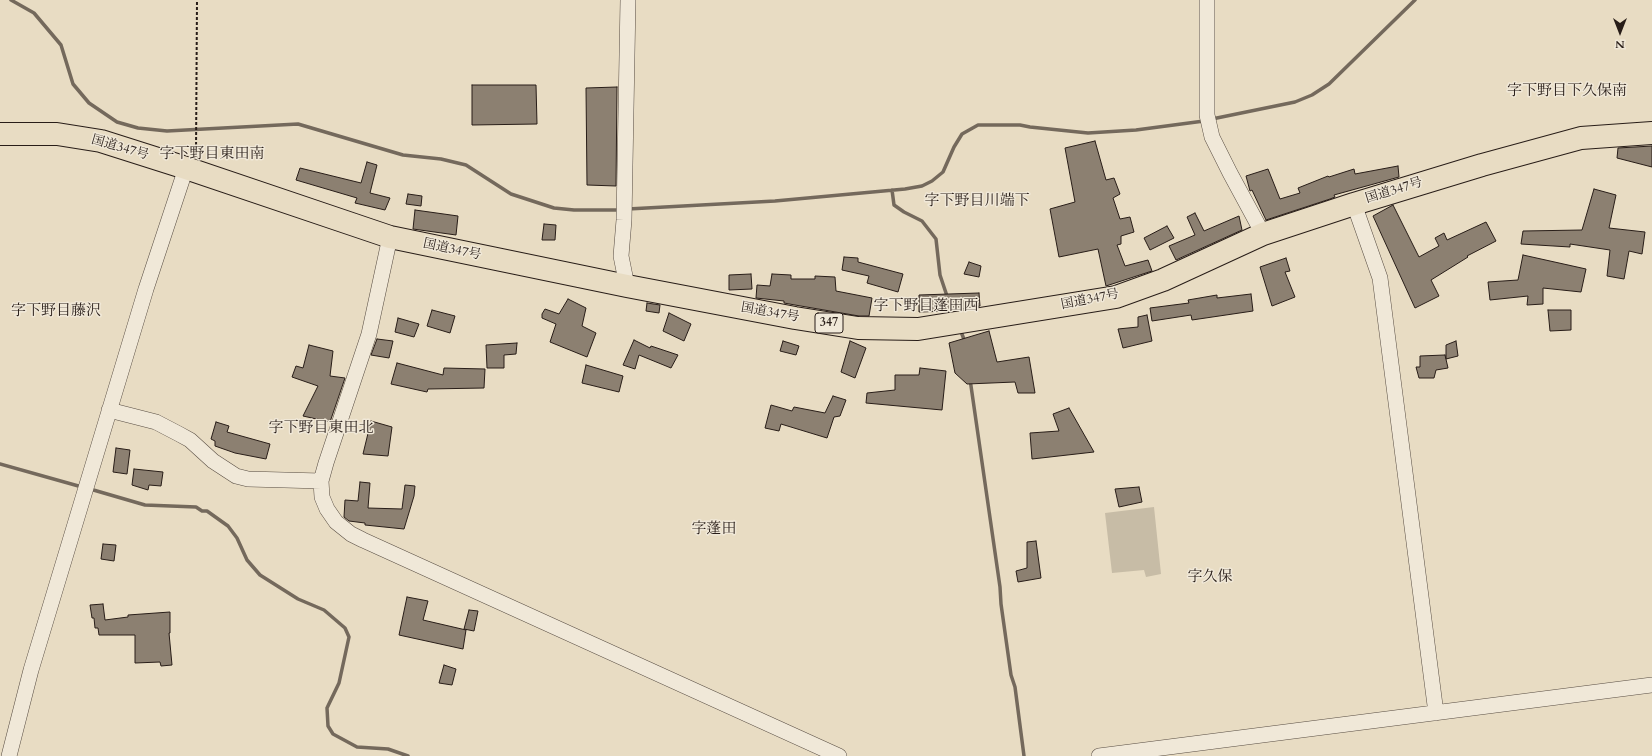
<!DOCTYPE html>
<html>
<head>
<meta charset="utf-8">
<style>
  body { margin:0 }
  #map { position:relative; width:1652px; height:756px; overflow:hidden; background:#e8dcc3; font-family:Cardo,serif }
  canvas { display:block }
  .north { position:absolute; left:1600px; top:12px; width:40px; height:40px; -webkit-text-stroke:3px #f0e8d8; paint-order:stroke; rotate:180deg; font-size:11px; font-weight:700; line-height:16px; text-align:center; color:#281d18 }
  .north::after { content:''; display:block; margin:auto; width:14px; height:18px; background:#281d18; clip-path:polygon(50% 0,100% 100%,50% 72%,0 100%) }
</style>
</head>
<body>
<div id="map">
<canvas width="1652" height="756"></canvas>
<div class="north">N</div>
</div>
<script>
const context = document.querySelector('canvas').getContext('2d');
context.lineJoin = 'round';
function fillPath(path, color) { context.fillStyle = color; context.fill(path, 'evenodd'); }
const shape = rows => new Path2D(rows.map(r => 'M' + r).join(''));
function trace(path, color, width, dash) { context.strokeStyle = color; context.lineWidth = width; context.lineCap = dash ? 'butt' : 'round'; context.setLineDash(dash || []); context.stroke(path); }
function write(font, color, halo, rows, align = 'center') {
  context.font = font + ' Cardo,"Noto Serif JP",serif'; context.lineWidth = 3; context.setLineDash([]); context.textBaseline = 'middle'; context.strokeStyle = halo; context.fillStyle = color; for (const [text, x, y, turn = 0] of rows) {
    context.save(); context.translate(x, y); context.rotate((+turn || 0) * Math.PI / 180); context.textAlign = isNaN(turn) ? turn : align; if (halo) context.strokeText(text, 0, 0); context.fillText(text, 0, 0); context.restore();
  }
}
fillPath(shape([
  [1154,507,1161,574,1146,577,1144,570,1112,573,1105,513]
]), '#c7bca6');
trace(shape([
  [11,0,34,13,61,45,73,84,89,103,117,122,138,128,167,131,298,124,403,155,441,159,466,165,511,194,554,208,574,210,620,210],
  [1212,119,1295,102,1312,95,1329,84,1415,0],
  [892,190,894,205,904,212,922,221,936,239,940,275,948,299],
  [628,209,775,201,905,189,922,186,932,181,943,172,954,147,962,134,978,125,1020,125,1030,127,1088,133,1136,130,1204,121],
  [960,329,965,342],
  [970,379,1000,587,1001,604,1011,675,1015,687,1024,756],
  [0,464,82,487],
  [90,489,145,505,196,507,202,511,207,511,228,526,237,538,247,560,260,575,298,599,324,610,345,628,349,637,339,683,327,708,328,726,333,734,357,747,388,749,408,756]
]), '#74695c', 3.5);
const building = shape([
  [472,85,536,85,537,124,472,125,472,85],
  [617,87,616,186,587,185,586,88,617,87],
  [1095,141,1106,180,1114,178,1120,194,1113,198,1120,219,1130,217,1134,232,1121,236,1121,244,1117,245,1125,266,1148,260,1152,271,1106,286,1098,249,1059,257,1050,209,1075,202,1065,148,1095,141],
  [1652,146,1652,167,1617,158,1618,148,1652,146],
  [367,162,377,165,370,193,390,198,385,210,355,203,357,198,296,180,300,168,361,183,367,162],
  [1398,166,1399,177,1334,195,1335,197,1330,199,1266,220,1252,190,1250,191,1246,176,1268,169,1280,199,1300,193,1298,188,1328,176,1329,177,1354,169,1355,174,1398,166],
  [1594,189,1616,195,1609,228,1645,232,1642,254,1629,251,1624,279,1607,276,1610,250,1570,244,1570,247,1521,244,1523,231,1582,230,1594,189],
  [408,194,422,196,421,206,406,204,408,194],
  [1393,205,1419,257,1439,246,1435,238,1444,233,1447,240,1486,222,1496,241,1467,256,1468,257,1431,280,1439,296,1415,308,1373,216,1393,205],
  [415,210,458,216,456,235,413,229,415,210],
  [1195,213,1204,231,1239,216,1242,230,1176,260,1169,246,1195,235,1187,217,1195,213],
  [544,224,556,225,555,240,542,240,544,224],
  [1167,226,1174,238,1150,250,1144,238,1167,226],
  [1523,255,1586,269,1581,292,1543,288,1543,304,1527,305,1528,296,1490,300,1488,282,1518,280,1523,255],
  [844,257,858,258,858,262,903,274,898,292,867,283,869,276,842,270,844,257],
  [1286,258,1290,271,1285,272,1295,297,1272,306,1260,267,1286,258],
  [969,262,981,266,979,277,964,274,969,262],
  [751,274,752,289,729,290,729,275,751,274],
  [772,274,791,275,791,279,815,279,815,276,835,277,836,291,872,298,869,316,859,316,795,305,784,303,784,301,756,298,757,285,770,286,772,274],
  [979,293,980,306,951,311,919,312,919,295,979,293],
  [1251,294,1253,311,1192,320,1191,315,1152,321,1150,308,1189,303,1188,300,1217,295,1217,298,1251,294],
  [568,299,586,308,582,326,596,333,587,357,550,342,556,324,542,318,542,314,545,309,559,314,568,299],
  [647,303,660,305,659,313,646,311,647,303],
  [432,310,455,316,450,333,427,326,432,310],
  [1548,310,1571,310,1571,330,1550,331,1548,310],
  [669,313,691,324,684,341,663,331,669,313],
  [1147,315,1152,341,1123,348,1118,329,1138,327,1138,317,1147,315],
  [398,318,419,324,414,337,395,332,398,318],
  [989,331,997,362,1029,357,1035,393,1018,393,1015,382,967,384,955,373,949,343,989,331],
  [377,339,393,341,389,358,371,355,377,339],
  [634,340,650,348,651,346,678,355,671,368,639,355,635,369,623,365,634,340],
  [783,341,799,346,796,355,780,351,783,341],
  [850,341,866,348,855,378,841,372,850,341],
  [1456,341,1458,356,1446,359,1446,345,1456,341],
  [517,343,516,354,504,355,504,368,487,368,486,345,517,343],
  [309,345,333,351,330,376,345,378,330,422,303,416,318,386,292,377,296,366,303,368,309,345],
  [1445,355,1448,368,1436,370,1434,378,1419,378,1416,367,1420,367,1420,356,1445,355],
  [397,363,443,375,444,368,485,369,484,388,428,389,427,392,391,384,397,363],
  [586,365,623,376,619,392,582,383,586,365],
  [920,368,946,371,942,410,866,403,867,393,895,390,895,375,919,375,920,368],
  [833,396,846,400,840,416,834,417,827,438,781,424,779,431,765,428,771,405,792,411,794,407,825,413,833,396],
  [1069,408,1094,452,1032,459,1030,433,1059,431,1053,414,1069,408],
  [371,421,392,427,388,456,363,454,371,421],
  [216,422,229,426,227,432,270,444,266,459,235,453,215,446,215,441,211,439,216,422],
  [116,448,130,450,127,474,113,472,116,448],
  [134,469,163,472,161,486,149,485,148,490,132,485,134,469],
  [360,482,370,483,368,508,402,509,405,485,415,486,414,496,404,529,365,525,365,523,349,521,344,517,345,500,358,501,360,482],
  [1139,487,1142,502,1119,507,1115,489,1139,487],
  [1036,541,1041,578,1018,582,1016,571,1027,568,1027,542,1036,541],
  [103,544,116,545,114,561,101,559,103,544],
  [407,597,428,601,423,620,466,630,463,649,399,635,407,597],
  [103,604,105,620,128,617,128,615,170,612,170,633,169,633,172,665,161,666,160,662,135,663,135,635,99,635,98,628,95,628,94,618,92,618,90,605,103,604],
  [469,610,478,611,474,631,464,629,469,610],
  [444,665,456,669,452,685,439,683,444,665]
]);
fillPath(building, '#8c8071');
trace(building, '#281d18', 1);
const minor = shape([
  [1207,0,1207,115,1212,137,1230,173,1263,234],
  [1354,204,1380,278,1436,713],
  [390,237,369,334,326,463,321,481,322,497,327,509,336,522,351,534,363,540,839,756],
  [627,286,621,256,624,220,628,0],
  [109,410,156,422,179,434,190,440,213,461,236,476,248,479,321,481],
  [9,756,31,670,146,289,186,168],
  [1099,756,1652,685]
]);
const trunk = shape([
  [0,134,57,134,101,141,186,168,390,237,627,286,795,318,858,328,918,329,1116,297,1163,280,1263,234,1354,204,1482,165,1581,138,1652,133]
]);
trace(minor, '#584d43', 16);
trace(trunk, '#281d18', 24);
trace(shape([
  [196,155,197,0]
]), '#281d18', 2, [3, 2]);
trace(minor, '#f0e8d8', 15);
trace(trunk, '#e8dcc3', 22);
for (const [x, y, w] of [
  [829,323,28]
]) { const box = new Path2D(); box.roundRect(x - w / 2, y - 10, w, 20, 3); context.fillStyle = '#f0e8d8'; context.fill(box); trace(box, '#281d18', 1); }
write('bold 12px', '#281d18', null, [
  ["347",829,323]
]);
write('13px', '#281d18', '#f0e8d8', [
  ["国道347号",120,148,16],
  ["国道347号",1394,191,-17],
  ["国道347号",452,250,12],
  ["国道347号",1090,300,-11],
  ["国道347号",770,313,10]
]);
write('15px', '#281d18', '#f0e8d8', [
  ["字下野目下久保南",1567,92],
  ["字下野目東田南",212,155],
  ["字下野目川端下",977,202],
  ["字下野目蓬田西",926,307],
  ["字下野目藤沢",56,312],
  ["字下野目東田北",321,429],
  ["字蓬田",714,530],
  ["字久保",1210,578]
]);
</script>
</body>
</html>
